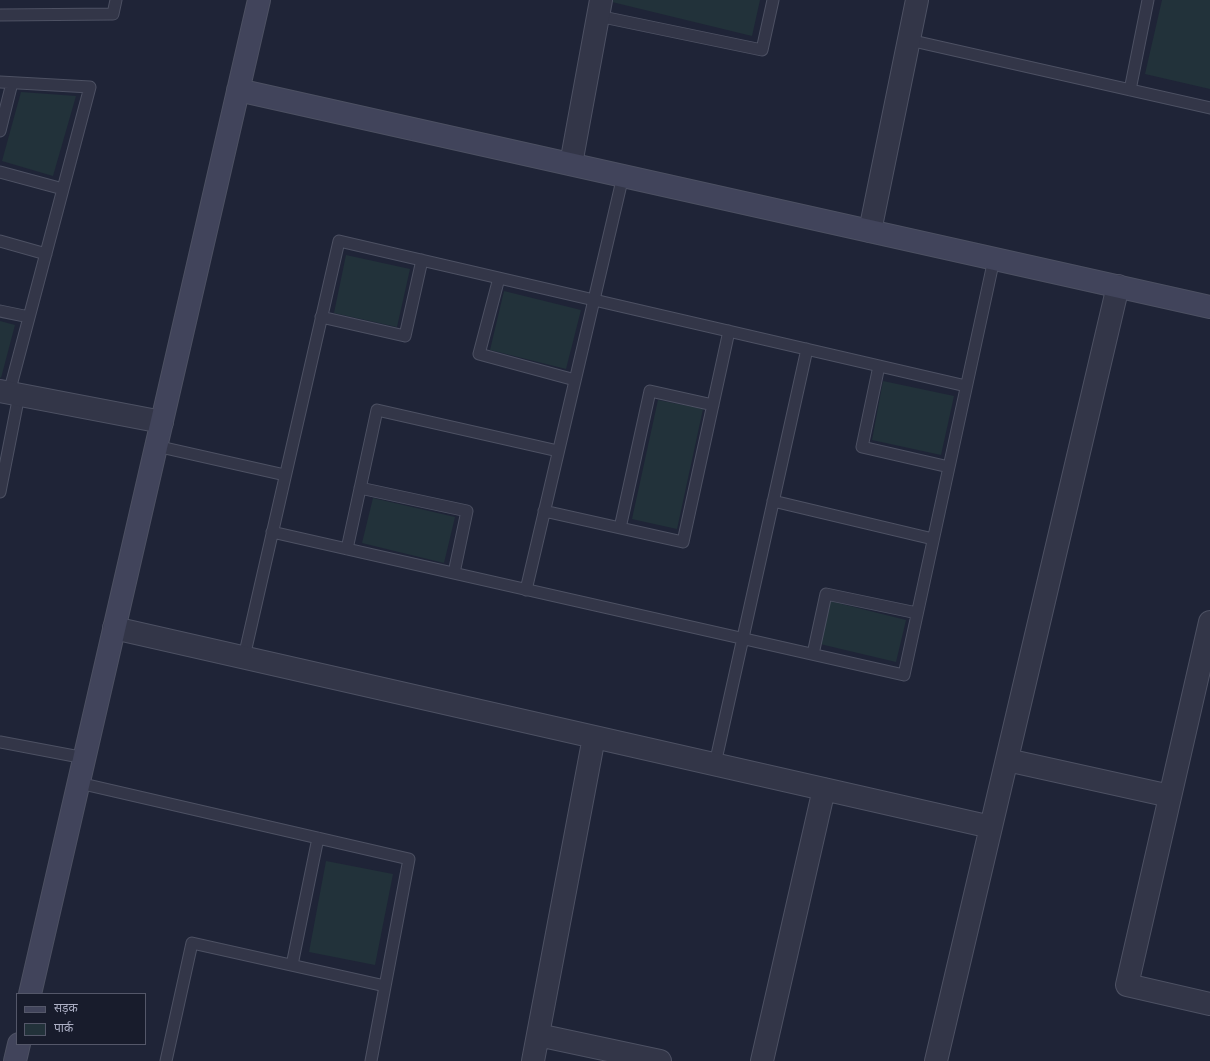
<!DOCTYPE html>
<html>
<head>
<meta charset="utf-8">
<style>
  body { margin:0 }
  #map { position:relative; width:1210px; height:1061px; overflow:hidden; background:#1f2437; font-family:Roboto,"Noto Sans Devanagari",sans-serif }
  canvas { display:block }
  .legend { position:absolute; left:16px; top:993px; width:130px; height:52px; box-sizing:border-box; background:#181c2c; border:1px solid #545769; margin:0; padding:5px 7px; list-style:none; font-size:12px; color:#adb0c5 }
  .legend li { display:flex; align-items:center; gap:8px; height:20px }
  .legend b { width:20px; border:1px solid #545769 }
</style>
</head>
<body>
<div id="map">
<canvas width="1210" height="1061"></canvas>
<ul class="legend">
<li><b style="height:5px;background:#41445b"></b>सड़क</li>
<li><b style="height:11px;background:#22323a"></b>पार्क</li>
</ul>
</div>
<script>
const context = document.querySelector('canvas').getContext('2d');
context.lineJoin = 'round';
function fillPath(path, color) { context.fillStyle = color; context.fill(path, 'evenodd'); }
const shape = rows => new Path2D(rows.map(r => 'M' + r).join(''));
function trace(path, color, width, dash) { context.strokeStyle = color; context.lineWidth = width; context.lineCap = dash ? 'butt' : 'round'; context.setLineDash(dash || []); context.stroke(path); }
fillPath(shape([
  [612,0,760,0,752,36,612,2],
  [1162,0,1210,0,1210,89,1145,74],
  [21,92,76,96,53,176,2,161],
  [346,255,410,269,397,327,334,313],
  [504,291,581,310,566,369,490,350],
  [0,321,15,325,1,378,0,377],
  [883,381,954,396,941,455,872,440],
  [658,400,703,409,677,529,632,519],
  [373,498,455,517,444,563,362,543],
  [830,601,906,620,896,662,820,644],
  [326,861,393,874,375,965,309,952]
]), '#22323a');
const lane = shape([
  [0,15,113,14,116,0],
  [598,16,762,50,773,0],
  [909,40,1210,108],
  [0,82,90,87,9,393],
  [1130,90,1148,0],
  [0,131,12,83],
  [0,172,63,189],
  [0,241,46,254],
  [499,278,479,354,575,380],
  [0,311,29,317],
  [321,317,405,336,422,260],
  [879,366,862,447,949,467],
  [156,446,285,475],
  [360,488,467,511,454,573],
  [0,492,19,395],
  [773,501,933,539],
  [544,511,683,542,729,331],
  [620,528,650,391,713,405],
  [272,532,904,675,994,259],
  [347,549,377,410,558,451],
  [526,590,623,176],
  [813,654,826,594,917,613],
  [244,657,339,241,966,386],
  [0,742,85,758],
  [715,764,807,349],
  [79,783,409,859,371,1061],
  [292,965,318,838],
  [166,1061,192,943,385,986]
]);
const street = shape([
  [571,164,601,0],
  [870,231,917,0],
  [0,391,162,422],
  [1210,622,1127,985,1210,1004],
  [114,628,991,827],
  [1007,760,1170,796],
  [538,1035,660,1061],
  [533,1061,594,737],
  [762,1061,824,789],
  [936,1061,1118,286]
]);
const secondary = shape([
  [238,90,1210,307],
  [30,994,259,0],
  [15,1061,19,1044]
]);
trace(lane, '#4d5163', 13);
trace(street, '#4d5163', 24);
trace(secondary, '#4d5163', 24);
trace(lane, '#333648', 11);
trace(street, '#333648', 22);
trace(secondary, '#41445b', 22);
</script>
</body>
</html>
